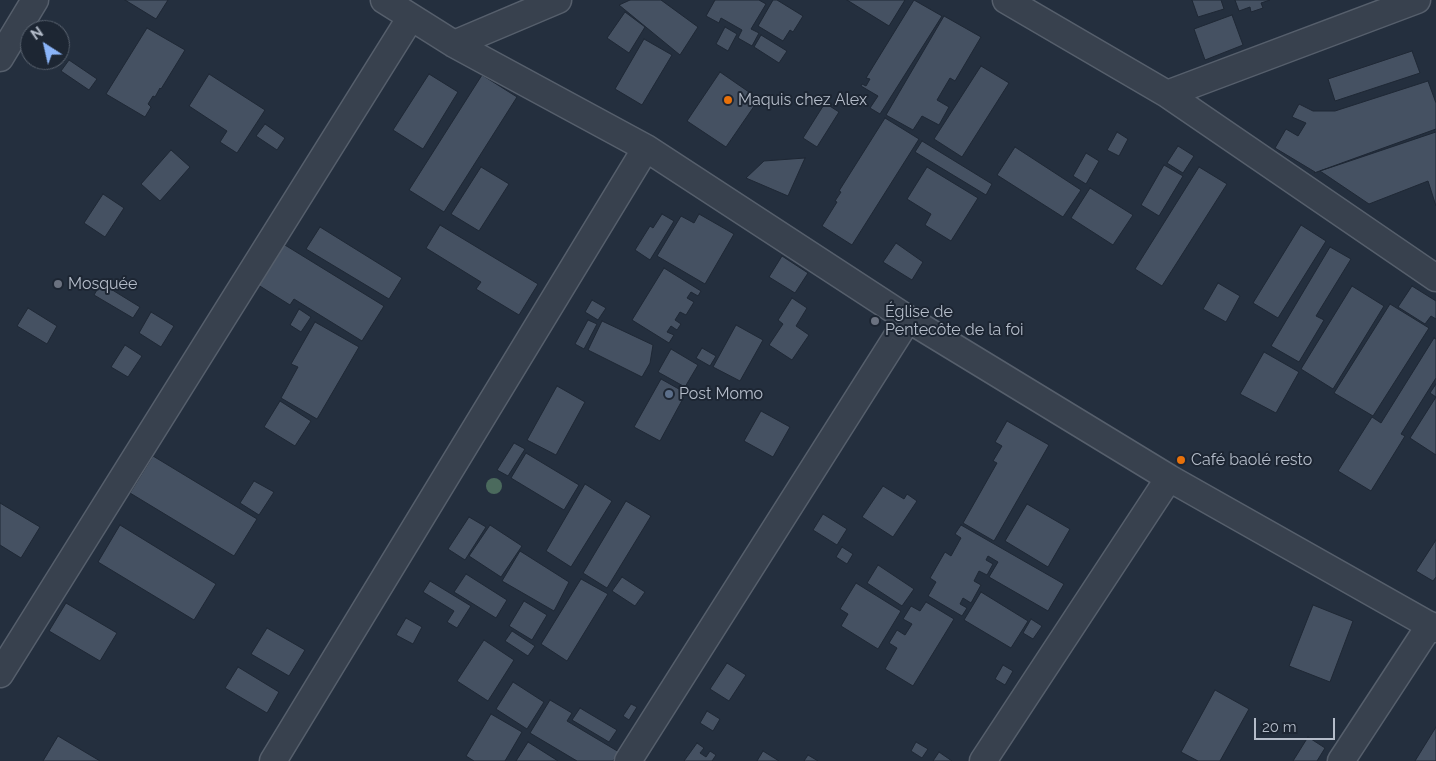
<!DOCTYPE html>
<html>
<head>
<meta charset="utf-8">
<style>
  body { margin:0 }
  #map { position:relative; width:1436px; height:761px; overflow:hidden; background:#242f3e; font-family:Raleway,sans-serif }
  canvas { display:block }
  .north { position:absolute; left:20px; top:20px; width:50px; height:50px; box-sizing:border-box; background:#1d2633; border:1px solid #59626f; border-radius:50%; rotate:325deg; font-size:14px; font-weight:700; line-height:20px; text-align:center; color:#b4bcc9 }
  .north::after { content:''; display:block; margin:auto; width:18px; height:22px; background:#8ab4f8; clip-path:polygon(50% 0,100% 100%,50% 72%,0 100%) }
  .scale { position:absolute; left:1254px; top:718px; width:81px; height:22px; box-sizing:border-box; border:2px solid #b4bcc9; border-top:0; padding-left:6px; font-size:15px; line-height:18px; white-space:nowrap; color:#b4bcc9; -webkit-text-stroke:4px #1d2633; paint-order:stroke }
</style>
</head>
<body>
<div id="map">
<canvas width="1436" height="761"></canvas>
<div class="north">N</div>
<div class="scale">20 m</div>
</div>
<script>
const context = document.querySelector('canvas').getContext('2d');
context.lineJoin = 'round';
function fillPath(path, color) { context.fillStyle = color; context.fill(path, 'evenodd'); }
const shape = rows => new Path2D(rows.map(r => 'M' + r).join(''));
function trace(path, color, width, dash) { context.strokeStyle = color; context.lineWidth = width; context.lineCap = dash ? 'butt' : 'round'; context.setLineDash(dash || []); context.stroke(path); }
function write(font, color, halo, rows, align = 'center') {
  context.font = font + ' Raleway,sans-serif'; context.lineWidth = 4; context.setLineDash([]); context.textBaseline = 'middle'; context.strokeStyle = halo; context.fillStyle = color; for (const [text, x, y, turn = 0] of rows) {
    context.save(); context.translate(x, y); context.rotate((+turn || 0) * Math.PI / 180); context.textAlign = isNaN(turn) ? turn : align; if (halo) context.strokeText(text, 0, 0); context.fillText(text, 0, 0); context.restore();
  }
}
const building = shape([
  [125,0,168,0,156,19,125,0],
  [630,0,661,0,698,27,680,55,619,5,630,0],
  [715,0,759,0,766,4,751,29,759,33,752,46,738,38,742,30,721,18,719,23,706,16,715,0],
  [773,0,777,0,803,16,793,32,790,30,783,41,758,26,773,0],
  [847,0,905,0,889,26,847,0],
  [914,0,942,16,880,114,870,108,878,96,861,86,862,84,866,86,870,79,866,78,914,0],
  [1192,0,1221,0,1224,9,1198,17,1192,0],
  [1235,0,1270,0,1261,3,1263,8,1251,12,1250,7,1239,11,1235,0],
  [625,12,645,27,629,53,607,38,625,12],
  [1232,15,1243,45,1205,60,1194,29,1232,15],
  [944,16,981,37,955,81,950,78,937,100,949,107,939,125,922,116,913,130,886,115,944,16],
  [725,27,737,34,728,51,716,44,725,27],
  [147,28,185,50,161,89,160,88,155,97,153,96,148,104,151,107,145,117,106,94,147,28],
  [761,35,787,51,779,63,754,47,761,35],
  [644,39,672,55,642,105,615,89,644,39],
  [1412,51,1420,73,1335,101,1328,79,1412,51],
  [69,60,97,79,89,90,61,71,69,60],
  [981,66,1009,83,962,157,934,139,981,66],
  [720,72,759,99,726,147,687,121,720,72],
  [209,74,265,110,237,153,220,142,227,131,189,106,209,74],
  [429,74,458,92,423,149,393,130,429,74],
  [482,75,517,97,444,212,409,190,482,75],
  [1428,81,1436,103,1436,129,1314,173,1315,172,1275,148,1286,129,1298,136,1306,123,1292,117,1299,104,1313,111,1335,111,1428,81],
  [825,103,839,112,817,147,803,138,825,103],
  [885,118,919,139,852,245,822,226,837,202,835,201,841,192,839,191,885,118],
  [265,124,285,138,277,150,256,136,265,124],
  [1117,132,1128,139,1119,156,1107,150,1117,132],
  [1436,132,1436,206,1428,181,1369,204,1320,171,1436,132],
  [922,141,992,184,986,195,915,152,922,141],
  [1178,146,1194,156,1183,173,1167,163,1178,146],
  [1015,147,1081,190,1063,217,997,175,1015,147],
  [171,150,190,167,160,201,141,184,171,150],
  [1086,153,1099,161,1086,184,1073,176,1086,153],
  [805,158,788,196,746,178,764,161,805,158],
  [1164,165,1183,176,1159,216,1141,205,1164,165],
  [481,167,509,184,479,231,451,214,481,167],
  [927,167,978,198,951,241,925,225,931,214,907,199,927,167],
  [1199,167,1227,184,1162,286,1135,269,1199,167],
  [1090,188,1133,215,1113,245,1071,218,1090,188],
  [103,194,124,208,105,237,84,223,103,194],
  [662,214,674,221,650,260,635,250,650,226,653,228,662,214],
  [699,214,734,234,705,284,657,256,681,216,694,223,699,214],
  [440,225,538,284,519,315,476,289,481,282,426,248,440,225],
  [1301,225,1326,241,1278,318,1253,303,1301,225],
  [320,227,402,278,389,299,306,249,320,227],
  [280,242,384,306,362,341,294,299,290,305,255,283,280,242],
  [896,243,923,262,912,280,883,262,896,243],
  [1330,247,1351,259,1316,316,1324,320,1299,362,1271,346,1330,247],
  [782,256,808,273,795,293,769,277,782,256],
  [664,268,701,291,698,296,691,292,687,298,694,302,686,315,680,312,675,320,681,324,677,330,671,326,667,332,674,335,669,343,632,320,664,268],
  [101,283,140,307,133,318,94,295,101,283],
  [1218,283,1240,296,1226,322,1203,309,1218,283],
  [1352,286,1384,306,1333,389,1301,369,1352,286],
  [1412,286,1436,301,1436,319,1431,316,1425,324,1398,307,1412,286],
  [792,298,807,308,796,326,809,335,792,360,769,345,783,324,778,320,792,298],
  [592,300,606,308,598,320,585,312,592,300],
  [1390,304,1429,328,1373,416,1334,393,1390,304],
  [28,308,57,326,47,344,17,326,28,308],
  [299,309,311,317,301,332,290,325,299,309],
  [151,312,174,326,161,347,139,333,151,312],
  [588,320,597,324,584,349,575,344,588,320],
  [602,321,653,345,650,363,642,377,588,350,602,321],
  [315,322,359,347,317,419,281,398,298,367,291,364,315,322],
  [736,325,763,340,740,381,713,367,736,325],
  [1434,338,1436,339,1436,378,1401,434,1405,436,1371,491,1338,471,1372,417,1381,423,1434,338],
  [125,345,142,356,128,377,111,367,125,345],
  [702,348,716,356,710,366,696,358,702,348],
  [671,349,698,365,685,387,658,372,671,349],
  [1264,352,1299,372,1276,413,1240,394,1264,352],
  [661,379,686,393,660,441,634,427,661,379],
  [1436,384,1436,455,1410,438,1436,397,1430,393,1436,384],
  [557,386,585,402,556,455,527,440,557,386],
  [280,401,311,421,295,446,264,427,280,401],
  [761,411,790,427,773,457,744,441,761,411],
  [1007,421,1049,445,994,541,963,523,997,463,993,461,1002,446,995,442,1007,421],
  [514,443,525,449,508,476,497,470,514,443],
  [526,453,579,485,564,510,511,478,526,453],
  [153,456,257,519,234,556,130,493,153,456],
  [254,481,274,492,259,515,240,503,254,481],
  [585,484,612,501,571,567,546,551,585,484],
  [883,486,904,499,907,494,917,501,893,537,862,517,883,486],
  [626,501,651,516,607,588,583,573,626,501],
  [0,503,40,527,21,558,0,545,0,503],
  [1027,504,1070,529,1048,567,1005,541,1027,504],
  [823,514,847,529,837,545,813,530,823,514],
  [469,517,486,527,465,560,448,549,469,517],
  [120,525,216,584,194,620,98,562,120,525],
  [490,525,522,546,501,577,469,556,490,525],
  [961,525,1064,584,1048,611,989,577,998,562,988,556,986,560,993,564,987,575,979,571,974,581,981,585,971,603,963,598,960,604,967,608,962,616,928,596,936,582,930,578,945,552,951,556,961,538,955,534,961,525],
  [1436,540,1436,577,1433,581,1416,571,1436,540],
  [842,547,853,554,847,564,836,557,842,547],
  [520,551,569,582,554,611,502,581,520,551],
  [878,565,914,589,902,606,867,583,878,565],
  [466,574,507,600,496,618,454,592,466,574],
  [622,577,645,592,635,606,612,591,622,577],
  [581,579,608,594,567,661,541,644,581,579],
  [430,581,471,606,457,628,447,622,454,611,423,592,430,581],
  [856,583,901,611,878,649,841,626,848,614,840,609,856,583],
  [981,592,1028,621,1011,648,964,620,981,592],
  [524,601,547,615,532,640,509,626,524,601],
  [926,602,954,619,913,686,885,669,897,648,889,643,897,630,905,635,912,624,903,619,911,606,920,611,926,602],
  [66,603,117,633,100,661,49,631,66,603],
  [1313,605,1353,621,1330,682,1289,666,1313,605],
  [406,618,422,627,413,644,396,635,406,618],
  [1031,619,1042,626,1033,639,1023,633,1031,619],
  [267,628,305,650,289,676,251,654,267,628],
  [512,631,535,646,528,656,505,641,512,631],
  [484,640,514,660,488,701,457,681,484,640],
  [727,663,746,675,729,701,710,689,727,663],
  [1003,665,1013,671,1005,685,995,679,1003,665],
  [238,667,279,692,267,713,225,688,238,667],
  [513,682,544,702,527,729,496,709,513,682],
  [1215,690,1249,709,1220,761,1198,761,1181,752,1215,690],
  [550,700,572,713,567,721,619,752,613,761,577,761,530,733,550,700],
  [631,704,637,707,629,720,623,716,631,704],
  [580,708,617,730,609,742,572,720,580,708],
  [707,711,720,719,713,731,700,723,707,711],
  [491,714,522,732,505,761,474,761,466,756,491,714],
  [1436,727,1436,761,1415,761,1436,727],
  [58,736,100,761,43,761,58,736],
  [1308,737,1325,748,1317,761,1293,761,1308,737],
  [528,742,558,761,516,761,528,742],
  [916,742,928,749,922,758,911,751,916,742],
  [697,743,704,748,700,753,706,757,710,751,716,755,712,761,684,761,697,743],
  [763,751,779,761,757,761,763,751],
  [939,752,952,761,933,761,939,752],
  [808,755,818,761,804,761,808,755]
]);
fillPath(building, '#455162');
trace(building, '#1f2835', 1);
const minor = shape([
  [384,0,454,44,646,148,908,319,1169,478,1436,629],
  [1006,0,1167,94,1436,278],
  [454,44,558,0],
  [0,58,35,0],
  [1167,94,1417,0],
  [0,674,411,17],
  [273,761,646,148],
  [628,761,908,319],
  [983,761,1169,478],
  [1341,761,1430,625]
]);
trace(minor, '#565f6c', 29);
trace(minor, '#38414e', 26);
context.fillStyle = '#4b6a5d';
for (const [x, y] of [
  [494,486]
]) { context.beginPath(); context.arc(x, y, 8, 0, 2 * Math.PI); context.fill(); }
for (const [x, y, r, color] of [
  [728,100,5,"#e8710a"],
  [58,284,5,"#6b7280"],
  [875,321,5,"#6b7280"],
  [669,394,5,"#5c6f8a"],
  [1181,460,5,"#e8710a"]
]) { const dot = new Path2D(); dot.arc(x, y, r, 0, 2 * Math.PI); context.fillStyle = color; context.fill(dot); trace(dot, '#1d2633', 2); }
write('16px', '#b4bcc9', '#1d2633', [
  ["Maquis chez Alex",738,100],
  ["Mosquée",68,284],
  ["Église de",885,312],
  ["Pentecôte de la foi",885,330],
  ["Post Momo",679,394],
  ["Café baolé resto",1191,460]
], 'left');
</script>
</body>
</html>
